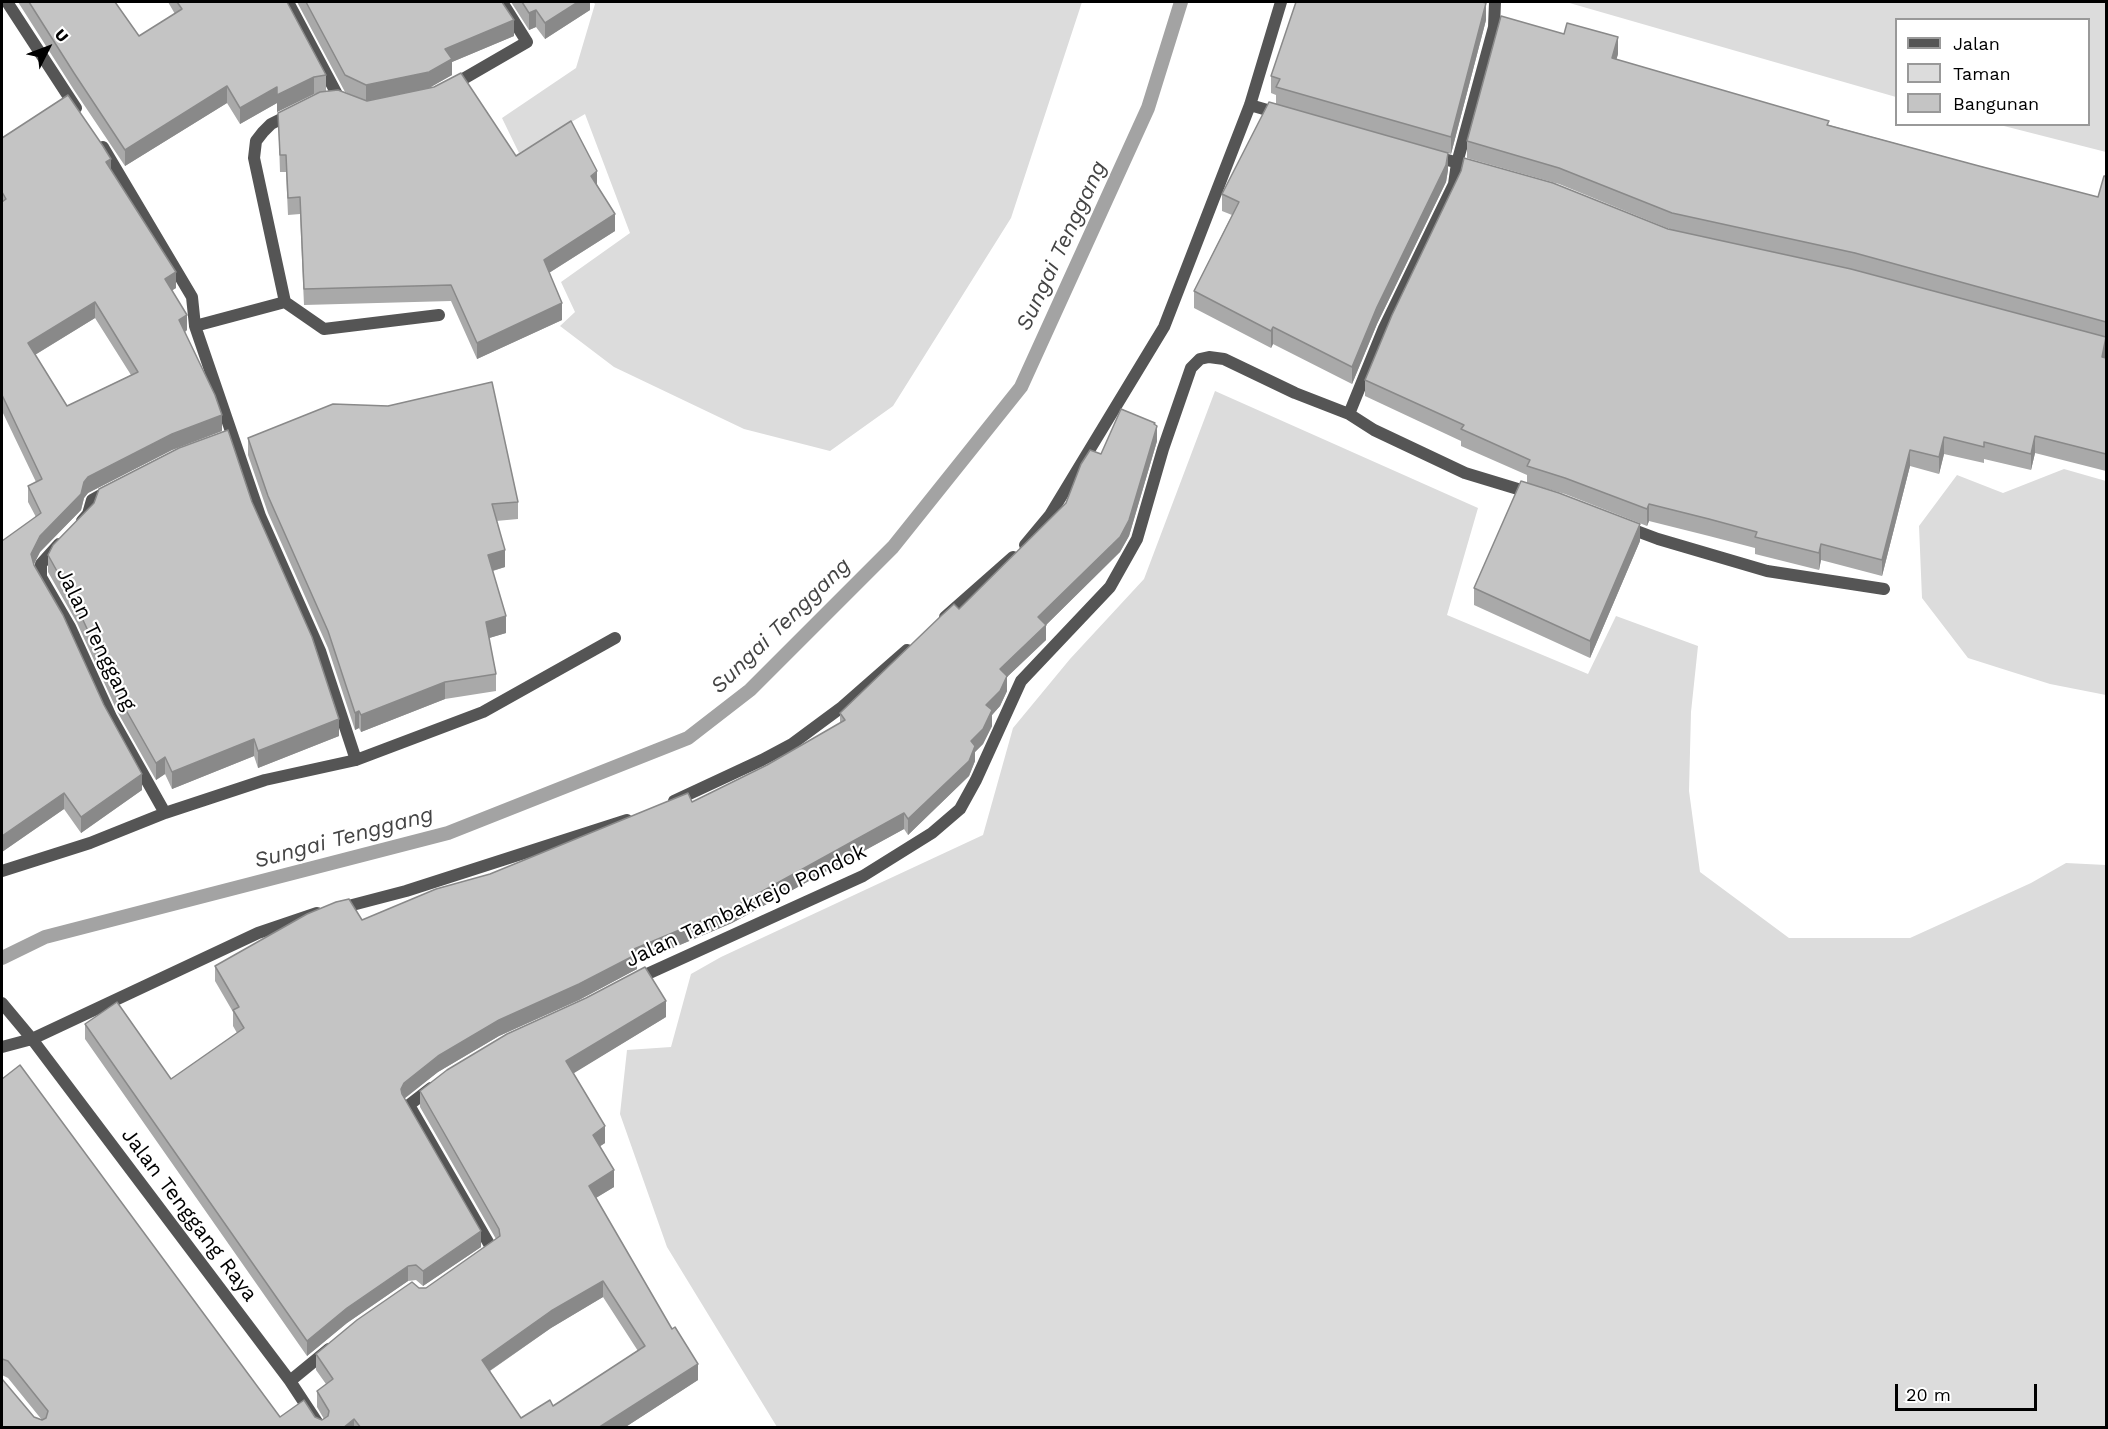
<!DOCTYPE html>
<html>
<head>
<meta charset="utf-8">
<style>
  body { margin:0 }
  #map { position:relative; width:2108px; height:1429px; overflow:hidden; background:#fff; font-family:"Work Sans",sans-serif }
  canvas { display:block }
  .frame { position:absolute; inset:0; border:3px solid #000; pointer-events:none }
  .legend { position:absolute; left:1895px; top:18px; width:195px; height:108px; box-sizing:border-box; background:#fff; border:2px solid #999; margin:0; padding:8px 10px; list-style:none; font-size:18px; color:#000 }
  .legend li { display:flex; align-items:center; gap:12px; height:30px }
  .legend b { width:30px; border:2px solid #999 }
  .north { position:absolute; left:18px; top:18px; width:60px; height:60px; -webkit-text-stroke:4px #fff; paint-order:stroke; rotate:48deg; font-size:16px; font-weight:700; line-height:24px; text-align:center; color:#000 }
  .north::after { content:''; display:block; margin:auto; width:21px; height:27px; background:#000; clip-path:polygon(50% 0,100% 100%,50% 72%,0 100%) }
  .scale { position:absolute; left:1895px; top:1384px; width:142px; height:27px; box-sizing:border-box; border:3px solid #000; border-top:0; padding-left:8px; font-size:18px; line-height:21px; white-space:nowrap; color:#000; -webkit-text-stroke:4px #fff; paint-order:stroke }
</style>
</head>
<body>
<div id="map">
<canvas width="2108" height="1429"></canvas>
<div class="frame"></div>
<ul class="legend">
<li><b style="height:8px;background:#555"></b>Jalan</li>
<li><b style="height:16px;background:#dcdcdc"></b>Taman</li>
<li><b style="height:16px;background:#c4c4c4"></b>Bangunan</li>
</ul>
<div class="north">U</div>
<div class="scale">20 m</div>
</div>
<script>
const context = document.querySelector('canvas').getContext('2d');
context.lineJoin = 'round';
function fillPath(path, color) { context.fillStyle = color; context.fill(path, 'evenodd'); }
const shape = rows => new Path2D(rows.map(r => 'M' + r).join(''));
function trace(path, color, width, dash) { context.strokeStyle = color; context.lineWidth = width; context.lineCap = dash ? 'butt' : 'round'; context.setLineDash(dash || []); context.stroke(path); }
function write(font, color, halo, rows, align = 'center') {
  context.font = font + ' "Work Sans",sans-serif'; context.lineWidth = 4.5; context.setLineDash([]); context.textBaseline = 'middle'; context.strokeStyle = halo; context.fillStyle = color; for (const [text, x, y, turn = 0] of rows) {
    context.save(); context.translate(x, y); context.rotate((+turn || 0) * Math.PI / 180); context.textAlign = isNaN(turn) ? turn : align; if (halo) context.strokeText(text, 0, 0); context.fillText(text, 0, 0); context.restore();
  }
}
fillPath(shape([
  [593,2,1082,2,1011,218,893,406,830,451,744,429,614,367,560,326,575,312,561,282,630,233,585,114,519,153,502,118,576,68,595,4],
  [1566,2,2106,2,2106,152,2000,125,2088,124,2088,20,1896,20,1896,97],
  [1215,391,1478,508,1447,615,1588,674,1616,616,1698,646,1691,712,1689,791,1700,872,1789,938,1910,938,2031,883,2066,863,2106,865,2106,1427,777,1427,667,1247,620,1114,627,1050,671,1047,691,974,721,957,983,835,1013,728,1070,659,1144,579],
  [2064,469,2106,481,2106,695,2050,684,1968,658,1922,598,1919,526,1957,475,2003,493]
]), '#dcdcdc');
trace(shape([
  [2,958,45,937,448,833,688,738,750,690,893,547,1021,387,1148,108,1181,2]
]), '#a3a3a3', 14);
trace(shape([
  [7,2,76,108],
  [288,2,339,98],
  [451,86,527,42,502,2],
  [1250,105,1281,114],
  [103,147,192,297,195,326,260,516,320,651,356,760],
  [1433,156,1477,168],
  [285,302,324,329,439,315],
  [195,326,285,302,254,158,256,141,263,132,271,124,291,114],
  [1349,414,1384,328,1454,184,1457,163,1494,27,1495,2],
  [82,521,88,514,92,500,108,491],
  [1626,527,1658,539,1767,571,1884,589],
  [59,544,41,564,41,577,70,627,111,717,165,813],
  [1025,545,1050,515,1164,327,1250,105,1281,2],
  [945,617,1013,557],
  [674,801,762,760,792,744,842,707,907,650],
  [2,871,90,843,165,813,265,780,356,760,483,712,615,638],
  [337,909,406,891,627,820],
  [634,980,863,876,932,833,960,809,976,780,1021,681,1110,587,1137,539,1163,449,1191,368,1200,359,1209,357,1224,359,1295,393,1349,414,1374,430,1465,473,1531,493],
  [2,1003,32,1039,290,1381,321,1428],
  [2,1047,32,1039,258,933,317,913],
  [431,1088,409,1105,492,1249,483,1255],
  [290,1381,329,1349]
]), '#555', 12);
fillPath(shape([
  [18,2,115,2,139,36,175,14,168,2,287,2,326,75,326,92,363,100,345,92,297,2,502,2,514,36,452,62,452,75,429,88,516,156,597,185,615,231,549,273,562,320,477,359,451,301,304,305,300,214,288,215,286,172,280,172,278,113,320,93,314,94,277,112,277,103,240,124,227,103,125,166,74,90],
  [511,2,590,2,590,10,545,39,536,27,529,30],
  [1486,20,1451,154,1276,104,1276,95,1271,93,1271,76],
  [1618,54,1616,60,1829,125,1979,166,2098,197,2106,176,2106,471,2035,453,2031,470,1984,459,1984,463,1944,454,1939,474,1910,466,1882,576,1821,560,1819,570,1755,554,1755,548,1709,536,1649,521,1647,526,1565,494,1527,483,1527,475,1461,446,1461,441,1365,396,1365,380,1668,229,1672,230,1559,184,1467,158,1467,141],
  [2,138,111,170,176,288,172,290,187,330,185,332,222,431,172,450,88,493,84,498,81,510,40,552,34,564,142,790,81,833,64,809,2,852,2,541,36,517,28,502,28,486,36,482,2,411],
  [95,318,131,375,67,406,35,355],
  [1448,170,1446,182,1377,324,1352,384,1273,344,1271,348,1194,308,1194,291,1232,215,1222,211,1222,194],
  [1155,425,1157,441,1129,536,1120,552,1046,625,1046,640,1007,677,1007,691,1000,706,992,715,992,726,983,744,975,752,975,761,969,776,908,835,904,829,732,923,637,963,637,969,579,1000,499,1036,438,1072,404,1098,481,1247,423,1286,416,1280,408,1281,347,1323,307,1356,85,1039,85,1024,171,1079,237,1033,233,1026,233,1012,215,981,215,966,362,920,692,802,767,765,840,723,840,713,959,609,1066,503,1101,454],
  [248,438,518,502,518,519,496,521,505,567,493,571,506,633,489,638,496,674,496,691,445,699,361,732,359,728,355,730,328,648,268,513,248,455],
  [252,502,339,736,258,768,254,756,172,789,165,774,156,780,118,713,77,623,48,572,48,555],
  [1640,541,1590,658,1474,605,1474,588],
  [666,1017,573,1073,605,1143,600,1146,614,1187,596,1198,698,1380,624,1428,2,1428,34,1417,42,1420,8,1378,2,1375,2,1079,280,1417,315,1417,322,1420,324,1419,317,1407,317,1391,326,1384,316,1370,316,1354,419,1288,426,1288,496,1239,420,1107,420,1091],
  [603,1297,638,1351,553,1406,521,1418,490,1371,551,1328]
]), '#a9a9a9');
fillPath(shape([
  [578,2,590,2,590,10,545,39,545,23],
  [1486,3,1486,20,1451,154,1451,137],
  [536,10,536,27,529,30,529,13],
  [514,20,514,36,452,62,452,75,429,88,366,101,366,85,445,49],
  [1618,37,1618,54,1612,75,1612,58],
  [314,77,314,94,277,112,277,95],
  [227,86,227,103,125,166,125,150],
  [277,87,277,103,240,124,240,108],
  [1448,153,1448,170,1446,182,1377,324,1352,384,1352,367,1377,307],
  [111,159,111,175,106,162],
  [597,171,597,188,591,176],
  [615,214,615,231,544,276,544,260],
  [176,272,176,288,165,295,165,279],
  [95,302,95,318,28,359,28,343],
  [562,303,562,320,477,359,477,343],
  [187,315,187,330,179,336,179,320],
  [1273,327,1273,344,1271,348,1271,331],
  [2106,340,2106,357,2102,374,2102,357],
  [222,415,222,431,172,450,88,493,84,498,81,510,40,552,31,570,31,554,40,536,88,477,172,434],
  [1155,423,1155,432,1157,426,1157,441,1129,536,1120,552,1046,625,1046,640,1007,677,1007,691,1000,706,992,715,992,726,983,744,975,752,975,761,969,776,908,835,908,819,971,741,1000,669,1038,617],
  [2035,436,2035,453,2031,470,2031,454],
  [1944,437,1944,454,1939,474,1939,457],
  [1910,450,1910,466,1882,576,1882,560],
  [1649,504,1649,521,1647,526,1647,509],
  [1640,524,1640,541,1590,658,1590,641],
  [1821,544,1821,560,1819,570,1819,553],
  [505,550,505,567,488,572,488,555],
  [506,616,506,633,486,639,486,622],
  [445,682,445,699,361,732,361,715],
  [359,711,359,728,355,730,355,713],
  [339,719,339,736,258,768,258,751],
  [254,739,254,756,172,789,172,772],
  [165,757,165,774,156,780,156,763],
  [142,774,142,790,81,833,81,817],
  [64,793,64,809,2,852,2,836],
  [904,813,904,829,732,923,637,963,637,969,579,1000,499,1036,438,1072,404,1099,401,1089,404,1083,438,1056,499,1020,634,949],
  [666,1001,666,1017,566,1078,566,1061],
  [605,1126,605,1143,593,1151,593,1135],
  [614,1170,614,1187,589,1202,589,1186],
  [481,1231,481,1247,423,1286,423,1271],
  [408,1266,408,1281,347,1323,307,1356,307,1341,347,1308],
  [603,1281,603,1297,551,1328,482,1376,482,1360,551,1311],
  [698,1364,698,1380,624,1428,598,1428],
  [354,1419,354,1428,343,1428]
]), '#898989');
const building = shape([
  [29,2,115,2,139,36,182,9,177,2,287,2,326,75,314,77,277,95,277,87,240,108,227,86,125,150,74,73,29,2],
  [306,2,502,2,514,20,445,49,452,59,429,72,366,85,345,75,306,2],
  [522,2,578,2,545,23,536,10,529,13,522,2],
  [1296,2,1482,2,1486,3,1451,137,1276,87,1280,79,1271,76,1296,2],
  [1501,16,1564,34,1567,23,1618,37,1612,58,1829,121,1827,125,1979,166,2098,197,2104,176,2106,176,2106,322,1855,253,1672,213,1559,168,1467,141,1501,16],
  [461,73,516,156,571,121,597,171,591,176,615,214,544,260,562,303,477,343,451,285,304,289,300,197,288,198,286,155,280,155,278,113,320,92,338,90,367,101,434,87,461,73],
  [68,95,103,146,111,159,106,162,176,272,165,279,187,315,179,320,215,395,222,415,172,434,88,477,84,482,81,494,40,536,31,554,34,565,63,615,104,705,142,774,81,817,64,793,2,836,2,541,41,513,28,486,42,479,2,395,2,202,6,199,2,192,2,138,68,95],
  [95,302,138,372,67,406,28,343,95,302],
  [1269,102,1448,153,1446,165,1377,307,1352,367,1273,327,1271,331,1194,291,1239,202,1222,194,1269,102],
  [1464,158,1553,183,1668,229,1851,269,2106,337,2102,357,2106,358,2106,454,2035,436,2031,454,1984,442,1984,447,1944,437,1939,457,1910,450,1882,560,1821,544,1819,553,1755,537,1757,532,1709,519,1649,504,1647,509,1565,478,1527,466,1530,460,1461,429,1464,425,1365,380,1392,315,1461,171,1464,158],
  [492,382,518,502,492,504,505,550,488,555,506,616,486,622,496,674,445,682,361,715,359,711,355,713,328,631,268,496,248,438,333,404,388,406,492,382],
  [1121,409,1155,423,1154,424,1157,426,1129,520,1120,537,1038,617,1046,625,1000,669,1007,676,1000,691,986,705,992,710,983,729,971,741,975,746,969,761,908,819,904,813,732,908,634,949,637,954,579,984,499,1020,438,1056,404,1083,401,1089,402,1094,481,1231,423,1271,416,1265,408,1266,347,1308,307,1341,85,1024,117,1002,171,1079,244,1028,233,1010,239,1007,215,966,307,914,336,902,349,899,362,920,436,889,490,874,688,793,692,802,767,765,845,720,840,713,942,615,954,604,959,609,1066,503,1081,464,1090,450,1101,454,1121,409],
  [228,430,252,502,312,637,339,719,258,751,254,739,172,772,165,757,156,763,118,696,77,607,48,555,53,545,94,503,99,489,179,448,228,430],
  [1521,481,1559,493,1640,524,1590,641,1474,588,1521,481],
  [645,967,666,1001,566,1061,605,1126,593,1135,614,1170,589,1186,672,1329,675,1327,698,1364,598,1428,361,1428,354,1419,343,1428,2,1428,2,1379,34,1417,42,1420,46,1418,48,1411,8,1361,2,1359,2,1079,20,1065,280,1417,304,1400,315,1417,322,1420,328,1416,329,1411,317,1391,333,1379,316,1354,357,1320,412,1282,419,1288,426,1288,500,1236,499,1229,420,1091,447,1070,507,1034,586,998,645,967],
  [603,1281,645,1346,553,1406,550,1400,521,1418,482,1360,551,1311,603,1281]
]);
fillPath(building, '#c4c4c4');
trace(building, '#898989', 1.5);
write('21px', '#000', '#fff', [
  ["Jalan Tenggang",96,639,64],
  ["Jalan Tambakrejo Pondok",746,906,-25],
  ["Jalan Tenggang Raya",189,1215,53]
]);
write('italic 22px', '#444', '#fff', [
  ["Sungai Tenggang",1062,246,-65],
  ["Sungai Tenggang",781,626,-44],
  ["Sungai Tenggang",344,838,-15]
]);
</script>
</body>
</html>
